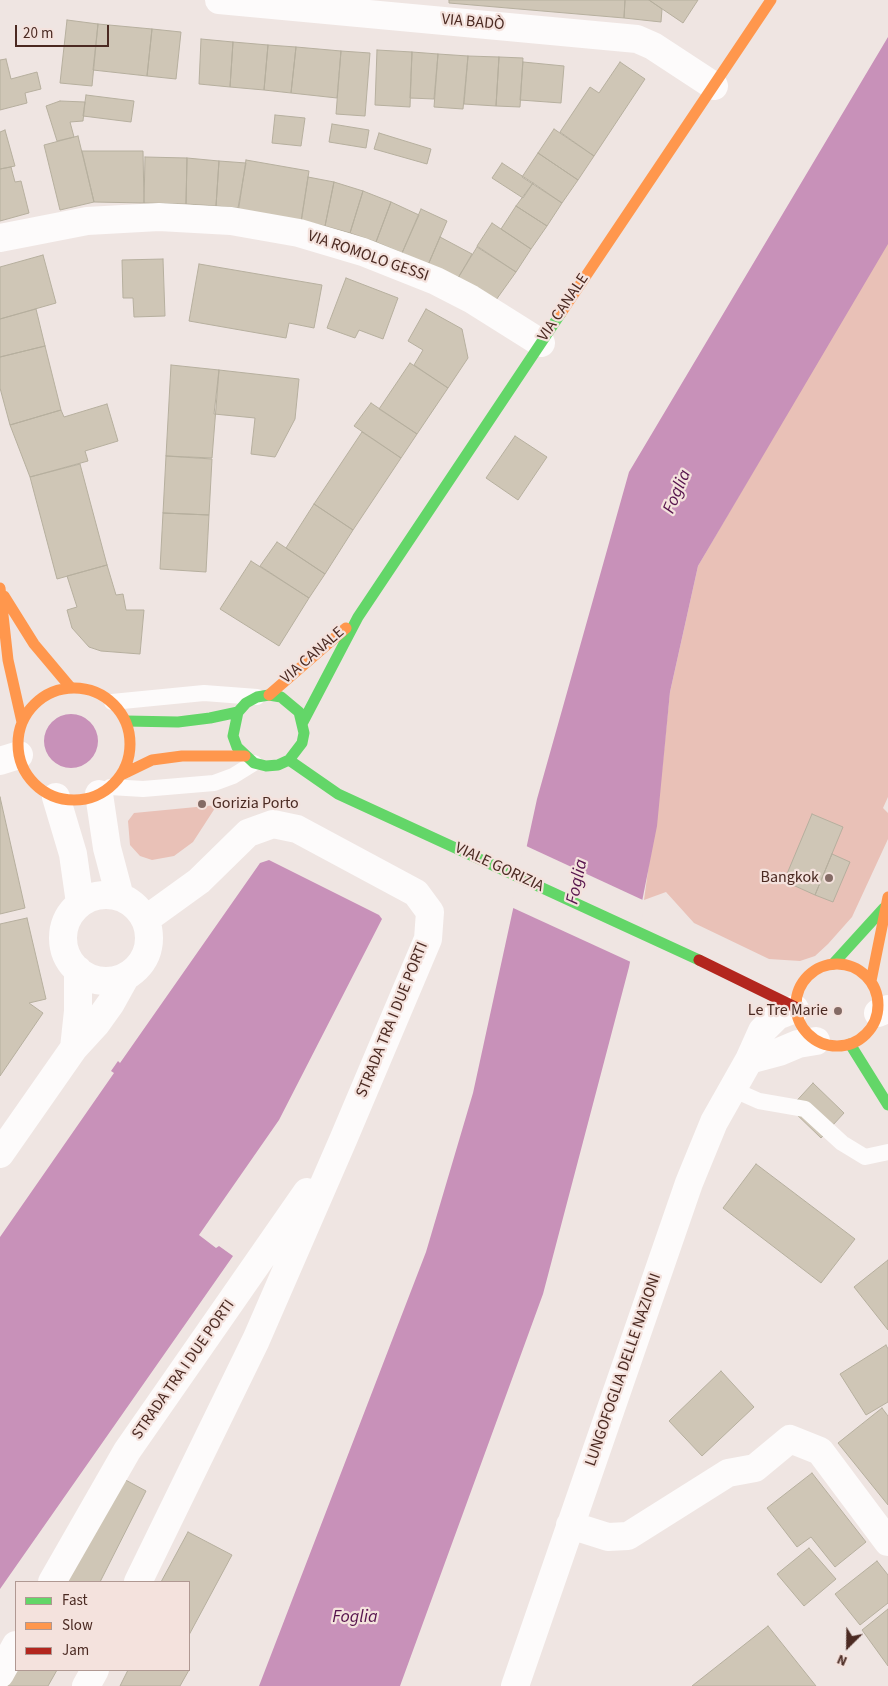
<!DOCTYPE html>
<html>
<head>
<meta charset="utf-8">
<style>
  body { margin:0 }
  #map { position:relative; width:888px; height:1686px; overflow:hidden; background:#efe5e2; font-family:"Source Sans 3",sans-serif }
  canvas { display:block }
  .legend { position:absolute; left:15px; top:1581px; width:175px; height:90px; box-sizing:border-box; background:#f4e2dd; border:1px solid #b09892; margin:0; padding:6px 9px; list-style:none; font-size:15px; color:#4b2a22 }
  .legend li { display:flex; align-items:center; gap:10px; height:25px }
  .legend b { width:25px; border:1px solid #b09892 }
  .north { position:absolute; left:823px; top:1621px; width:50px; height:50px; -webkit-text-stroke:4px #f4e2dd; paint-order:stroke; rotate:203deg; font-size:14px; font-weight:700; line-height:20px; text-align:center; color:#4b2a22 }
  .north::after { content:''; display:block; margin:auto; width:18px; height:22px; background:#4b2a22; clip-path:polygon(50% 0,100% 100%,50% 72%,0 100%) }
  .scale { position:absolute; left:15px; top:25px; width:94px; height:22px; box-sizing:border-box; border:2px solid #4b2a22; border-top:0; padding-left:6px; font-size:15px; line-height:18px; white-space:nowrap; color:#4b2a22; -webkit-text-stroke:4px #f4e2dd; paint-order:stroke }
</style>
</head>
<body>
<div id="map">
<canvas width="888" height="1686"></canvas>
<ul class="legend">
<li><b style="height:6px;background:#63d668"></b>Fast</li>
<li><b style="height:6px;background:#ff974d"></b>Slow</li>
<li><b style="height:6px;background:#b3261e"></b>Jam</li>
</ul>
<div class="north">N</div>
<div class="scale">20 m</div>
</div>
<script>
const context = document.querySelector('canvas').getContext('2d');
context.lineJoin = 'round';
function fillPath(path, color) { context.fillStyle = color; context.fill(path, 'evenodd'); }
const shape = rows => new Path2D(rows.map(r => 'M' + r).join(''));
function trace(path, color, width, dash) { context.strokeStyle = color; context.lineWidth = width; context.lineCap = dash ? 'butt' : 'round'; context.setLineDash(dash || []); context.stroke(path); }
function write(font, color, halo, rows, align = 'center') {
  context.font = font + ' "Source Sans 3",sans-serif'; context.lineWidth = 4.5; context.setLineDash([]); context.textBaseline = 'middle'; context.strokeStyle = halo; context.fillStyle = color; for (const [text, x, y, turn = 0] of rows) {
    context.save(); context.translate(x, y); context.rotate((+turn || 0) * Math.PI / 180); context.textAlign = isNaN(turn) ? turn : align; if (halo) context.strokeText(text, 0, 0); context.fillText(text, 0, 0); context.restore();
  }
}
fillPath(shape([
  [888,239,888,797,883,808,888,813,888,839,852,917,828,944,815,956,800,961,769,959,694,923,666,892,644,900,662,769,670,692,698,566],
  [217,805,193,842,174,856,152,860,140,856,130,845,128,821,134,813]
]), '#e9c1b7');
fillPath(shape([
  [888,37,888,244,698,566,670,692,657,826,629,967,543,1294,400,1686,259,1686,426,1252,473,1093,537,799,629,472],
  '44 741a27 27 0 1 1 54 0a27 27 0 1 1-54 0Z',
  [269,860,379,915,382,919,279,1120,199,1235,216,1248,219,1246,233,1256,0,1589,0,1237,114,1073,111,1071,118,1061,120,1063,260,863]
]), '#c891b9');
fillPath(shape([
  [524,845,645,901,633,963,511,907]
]), '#efe5e2');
const building = shape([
  [449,0,625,0,624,18,449,3,449,0],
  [625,0,649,0,662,9,661,22,624,18,625,0],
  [649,0,698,0,683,23,649,0],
  [67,20,98,24,92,86,60,83,67,20],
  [98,24,152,29,147,76,93,70,98,24],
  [152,29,181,32,176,79,147,76,152,29],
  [201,39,233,42,230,87,199,84,201,39],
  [233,42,268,45,264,90,230,87,233,42],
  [268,45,296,47,291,93,264,90,268,45],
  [296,47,341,51,337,98,291,93,296,47],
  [377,50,412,52,410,107,375,105,377,50],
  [341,51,370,53,365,116,336,114,341,51],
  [412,52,438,54,434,99,410,98,412,52],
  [438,54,468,56,463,109,434,107,438,54],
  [468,56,499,57,496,106,464,104,468,56],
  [499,57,523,58,520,107,496,106,499,57],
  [6,59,11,79,37,72,41,89,25,93,27,103,0,110,0,60,6,59],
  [523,62,564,66,561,103,520,100,523,62],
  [620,62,645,79,594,156,560,132,590,87,599,93,620,62],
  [86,95,134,101,131,122,83,116,86,95],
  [60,101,85,102,83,121,70,122,74,137,57,141,46,106,60,101],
  [275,115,305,118,301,146,272,143,275,115],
  [332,124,369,130,366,148,329,142,332,124],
  [554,129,594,156,578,180,538,153,554,129],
  [5,130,15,166,0,169,0,132,5,130],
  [379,133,431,149,427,164,374,149,379,133],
  [78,136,94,202,60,210,44,145,78,136],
  [82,151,143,151,144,203,94,202,82,151],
  [538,153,578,180,562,203,522,177,538,153],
  [145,157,187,158,186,204,144,203,145,157],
  [187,158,219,161,216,206,186,204,187,158],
  [246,160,309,171,301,223,238,213,246,160],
  [219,161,246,163,238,208,216,206,219,161],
  [502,163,533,183,523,198,492,178,502,163],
  [11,167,15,182,21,181,29,213,0,221,0,169,11,167],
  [308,177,334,182,325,226,301,221,308,177],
  [334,182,363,191,350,233,325,226,334,182],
  [533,183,562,203,547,226,516,206,533,183],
  [363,191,391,202,376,242,350,233,363,191],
  [391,202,419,215,402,253,376,242,391,202],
  [516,206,547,226,531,249,501,229,516,206],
  [421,209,447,221,428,265,402,253,421,209],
  [492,223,531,249,516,272,477,246,492,223],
  [440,237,472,254,458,278,428,265,440,237],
  [477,247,516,272,496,300,458,278,477,247],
  [43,255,56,303,0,319,0,267,43,255],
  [163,259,165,316,134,317,133,298,123,298,122,260,163,259],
  [199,264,322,285,314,328,289,323,286,338,189,321,199,264],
  [346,278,398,298,383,339,359,330,355,338,327,328,346,278],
  [36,309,45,346,0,357,0,319,36,309],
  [426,309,462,329,468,358,448,388,414,365,423,350,408,341,426,309],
  [45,346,61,410,10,425,0,388,0,357,45,346],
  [410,363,448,388,417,434,379,409,410,363],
  [171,365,219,370,212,458,166,456,171,365],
  [219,370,299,379,295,419,275,457,251,454,255,418,214,414,219,370],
  [371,403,417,434,401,458,354,426,371,403],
  [107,404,118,441,85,451,88,461,30,477,10,425,61,410,64,417,107,404],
  [362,432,401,458,353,530,314,504,362,432],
  [515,436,547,457,518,500,486,478,515,436],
  [166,456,212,459,209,515,163,513,166,456],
  [80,464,107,565,57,579,30,477,80,464],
  [314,504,353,530,325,574,286,548,314,504],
  [163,513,209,515,206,572,160,569,163,513],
  [277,542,325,574,309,598,260,566,277,542],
  [251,561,309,598,279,646,220,609,251,561],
  [107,565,116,595,123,594,126,610,144,610,140,654,101,651,89,647,72,628,67,610,77,607,67,576,107,565],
  [0,797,25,908,0,914,0,797],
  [812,814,843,827,815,895,784,881,812,814],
  [832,854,850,862,833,902,815,895,832,854],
  [27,918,46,999,29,1003,43,1013,0,1076,0,924,27,918],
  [813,1083,844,1113,821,1138,790,1108,813,1083],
  [756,1164,855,1239,821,1283,723,1208,756,1164],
  [888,1260,888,1330,854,1287,888,1260],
  [886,1345,888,1349,888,1402,866,1415,840,1374,886,1345],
  [721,1371,754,1407,702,1456,669,1421,721,1371],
  [882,1408,888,1416,888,1505,838,1443,882,1408],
  [812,1473,866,1542,835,1567,811,1537,797,1547,767,1508,812,1473],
  [120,1477,146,1491,100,1582,66,1582,120,1477],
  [188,1532,232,1555,189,1635,189,1582,161,1582,188,1532],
  [809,1548,836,1579,804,1606,777,1574,809,1548],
  [877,1561,888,1575,888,1603,860,1625,835,1594,877,1561],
  [888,1609,888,1666,862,1630,888,1609],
  [768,1626,816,1686,692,1686,768,1626],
  [16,1670,57,1670,48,1686,5,1686,16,1670],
  [128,1670,189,1670,180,1686,120,1686,128,1670]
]);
fillPath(building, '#cfc6b6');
trace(building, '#b6af9e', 1);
trace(shape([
  [112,702,204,693,257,697],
  [110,787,143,789,214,783,233,776,254,763],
  [732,1089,759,1101,805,1109,842,1143,865,1157,888,1152]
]), '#fdfbfb', 16);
trace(shape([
  [219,0,637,39,653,46,714,86],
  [0,238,87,221,159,217,231,221,299,233,363,252,436,281,471,299,541,343],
  [0,761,19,755],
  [99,794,107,848,120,897],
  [56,797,73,854,80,903],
  '63 938a43 43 0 1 1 86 0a43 43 0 1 1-86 0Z',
  [878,1013,888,1009],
  [74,1048,78,1011,78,970],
  [749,1060,779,1052,798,1044,816,1041],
  [0,1154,74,1048,96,1024,111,1003,126,976],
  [570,1525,608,1537,628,1536,728,1473,755,1468,790,1439,820,1451,888,1542],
  [52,1582,127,1451,307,1192],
  [138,1582,256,1340,343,1140,428,939,430,912,416,893,297,829,273,824,248,833,199,881,145,920],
  [0,1674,16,1645],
  [86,1686,95,1670],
  [515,1686,689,1183,714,1122,749,1060,762,1031,777,1016,795,1009]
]), '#fdfbfb', 28);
trace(shape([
  [126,721,178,722,210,718,238,712,246,703,257,697,269,695,281,697,299,712,304,733,302,743,289,760,278,765,266,766,254,763,237,747,233,736,238,712],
  [303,722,358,617,561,313],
  [289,760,338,794,699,960],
  [833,964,884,908],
  [850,1044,888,1105]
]), '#63d668', 11);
trace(shape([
  [561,313,771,0],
  [0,588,8,660,22,722],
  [4,596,34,644,71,688],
  '18 744a56 56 0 1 1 112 0a56 56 0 1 1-112 0Z',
  [269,695,346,628],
  [121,775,152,760,182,756,245,756],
  '796 1005a41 41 0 1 1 82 0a41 41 0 1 1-82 0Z',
  [871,981,888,897]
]), '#ff974d', 11);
trace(shape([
  [699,960,795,1007]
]), '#b3261e', 11);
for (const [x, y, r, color] of [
  [202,804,5,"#846b65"],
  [829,878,5,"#846b65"],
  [838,1011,5,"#846b65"]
]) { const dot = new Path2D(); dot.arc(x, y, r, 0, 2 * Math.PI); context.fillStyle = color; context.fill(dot); trace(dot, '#f4e2dd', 2); }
write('16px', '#4b2a22', '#f4e2dd', [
  ["VIA BADÒ",473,23,5],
  ["VIA ROMOLO GESSI",368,257,19],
  ["VIA CANALE",564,308,-56],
  ["VIA CANALE",313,656,-41],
  ["VIALE GORIZIA",499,868,25],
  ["STRADA TRA I DUE PORTI",393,1020,-68],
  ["STRADA TRA I DUE PORTI",184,1370,-55],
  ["LUNGOFOGLIA DELLE NAZIONI",624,1370,-71]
]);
write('16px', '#4b2a22', '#f4e2dd', [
  ["Gorizia Porto",212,804,"left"],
  ["Bangkok",819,878],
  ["Le Tre Marie",828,1011]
], 'right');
write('italic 18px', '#56134c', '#f4e2dd', [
  ["Foglia",678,492,-67],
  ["Foglia",578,882,-78],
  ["Foglia",355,1618]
]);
</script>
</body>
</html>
